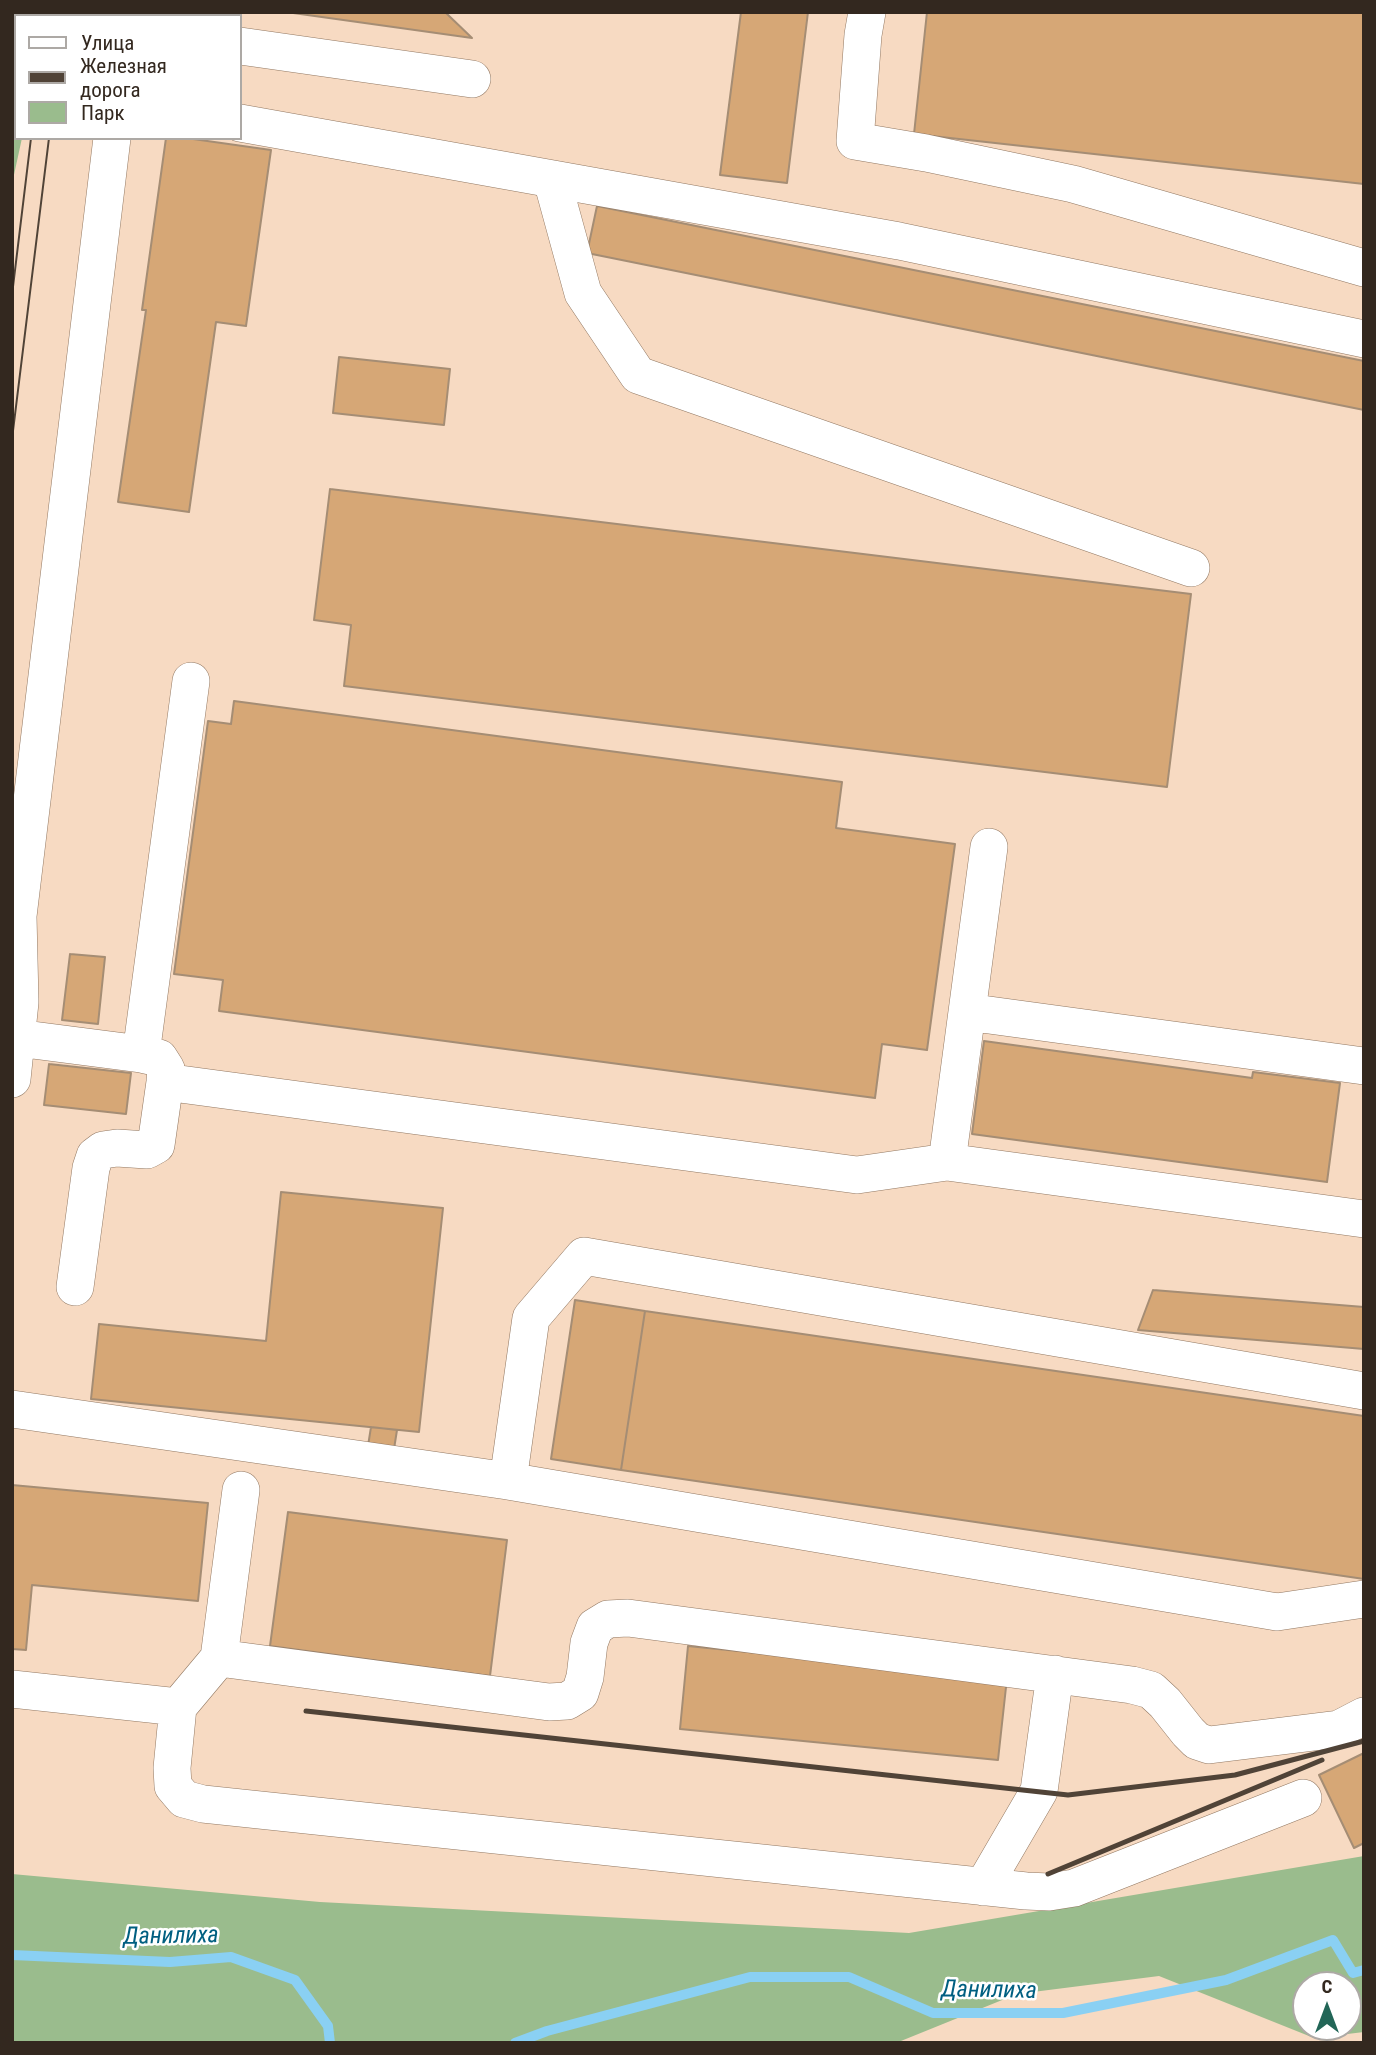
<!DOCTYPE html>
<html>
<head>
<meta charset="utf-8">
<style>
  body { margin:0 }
  #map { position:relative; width:1376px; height:2055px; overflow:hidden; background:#f7dac2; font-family:"Roboto Condensed",sans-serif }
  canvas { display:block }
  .frame { position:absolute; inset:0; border:14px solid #33281f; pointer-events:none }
  .legend { position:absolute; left:14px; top:14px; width:228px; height:126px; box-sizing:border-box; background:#fff; border:2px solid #ada9a5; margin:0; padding:9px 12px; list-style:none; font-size:21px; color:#33281f }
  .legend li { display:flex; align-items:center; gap:14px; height:35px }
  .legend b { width:35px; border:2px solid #ada9a5 }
  .north { position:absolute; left:1292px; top:1971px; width:70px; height:70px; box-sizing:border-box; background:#fff; border:2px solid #ada9a5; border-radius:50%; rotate:0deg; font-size:19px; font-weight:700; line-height:28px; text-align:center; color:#33281f }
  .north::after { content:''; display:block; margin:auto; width:24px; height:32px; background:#226657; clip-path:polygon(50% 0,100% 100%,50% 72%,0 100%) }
</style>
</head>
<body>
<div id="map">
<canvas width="1376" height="2055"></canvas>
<div class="frame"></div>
<ul class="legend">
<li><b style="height:9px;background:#fff"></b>Улица</li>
<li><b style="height:9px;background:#504337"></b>Железная дорога</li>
<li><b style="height:19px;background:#9abc8d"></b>Парк</li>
</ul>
<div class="north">С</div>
</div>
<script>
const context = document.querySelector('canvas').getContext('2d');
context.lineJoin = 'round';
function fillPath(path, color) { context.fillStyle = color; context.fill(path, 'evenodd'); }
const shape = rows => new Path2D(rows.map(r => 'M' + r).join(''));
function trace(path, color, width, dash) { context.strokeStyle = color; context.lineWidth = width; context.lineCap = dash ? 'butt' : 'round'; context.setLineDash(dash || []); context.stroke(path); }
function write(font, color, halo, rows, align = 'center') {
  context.font = font + ' "Roboto Condensed",sans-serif'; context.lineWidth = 5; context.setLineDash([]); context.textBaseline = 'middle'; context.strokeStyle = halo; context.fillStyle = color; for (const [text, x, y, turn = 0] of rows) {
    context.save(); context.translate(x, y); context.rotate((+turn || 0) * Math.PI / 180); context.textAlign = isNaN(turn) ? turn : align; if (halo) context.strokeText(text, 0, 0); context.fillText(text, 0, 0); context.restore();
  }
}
fillPath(shape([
  [12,12,48,12,47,16,16,16,16,138,22,138,12,184],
  [1364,1856,1364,2032,1314,2038,1159,1976,1017,1994,896,2043,12,2043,12,1874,320,1902,909,1933],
  [1306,1985,1348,1985,1348,2027,1306,2027]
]), '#9abc8d');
trace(shape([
  [12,1955,170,1962,231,1957,295,1980,328,2026,330,2043],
  [515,2043,547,2031,750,1977,849,1977,933,2013,1063,2013,1226,1980,1333,1940,1353,1973,1364,1970]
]), '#8ad0f3', 10);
const building = shape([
  [286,12,445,12,472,38,286,12],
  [741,12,808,12,787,183,720,175,741,12],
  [927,12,1364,12,1364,184,914,134,927,12],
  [166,138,186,138,271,150,246,326,216,322,189,512,118,502,146,310,142,310,166,138],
  [597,206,1364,361,1364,410,587,253,597,206],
  [339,357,450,369,444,425,333,413,339,357],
  [330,489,1191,594,1167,787,344,686,351,625,314,620,330,489],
  [234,701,842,782,836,828,955,844,927,1050,882,1044,875,1098,219,1011,223,980,174,974,208,721,231,724,234,701],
  [70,954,105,957,98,1024,62,1020,70,954],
  [984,1041,1252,1078,1253,1072,1340,1083,1327,1182,972,1134,984,1041],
  [49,1064,131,1073,126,1114,44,1105,49,1064],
  [281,1192,443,1208,419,1432,91,1399,99,1324,266,1341,281,1192],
  [1153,1290,1364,1307,1364,1349,1138,1330,1153,1290],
  [575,1300,645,1311,621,1470,551,1459,575,1300],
  [645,1311,1364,1416,1364,1579,621,1470,645,1311],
  [371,1427,397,1430,394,1449,368,1446,371,1427],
  [12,1485,208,1503,198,1601,32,1585,26,1650,12,1649,12,1485],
  [288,1512,507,1540,490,1676,270,1646,288,1512],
  [688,1646,1007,1678,998,1760,680,1729,688,1646],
  [1364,1753,1364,1843,1354,1848,1319,1775,1364,1753]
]);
fillPath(building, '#d6a776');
trace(building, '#a58d74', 2);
const minor = shape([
  [867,12,863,35,855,141,926,153,1073,184,1364,268],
  [127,16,127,12],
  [181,16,181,12],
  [240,46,472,79],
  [240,123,899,241,1364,339],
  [552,180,583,293,638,375,1191,568],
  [967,1012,1364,1066],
  [17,1038,141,1054,159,1058,166,1069,165,1082,857,1175,947,1162,1364,1219],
  [141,1054,191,681],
  [12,1079,20,1002,18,916,112,138],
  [947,1162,989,847],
  [75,1287,91,1168,95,1156,103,1150,117,1148,147,1150,156,1145,165,1082],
  [12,1409,508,1481,1277,1612,1364,1599],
  [508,1481,531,1318,584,1256,1364,1391],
  [219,1658,241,1490],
  [12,1689,178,1707,172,1768,173,1786,184,1799,203,1804,1026,1891,1049,1892,1074,1888,1303,1798],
  [178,1707,219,1658,549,1702,567,1701,580,1693,585,1677,589,1643,595,1627,608,1619,628,1618,1132,1685,1151,1690,1165,1703,1188,1732,1197,1741,1209,1745,1339,1729,1364,1716],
  [983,1887,1039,1791,1055,1674]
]);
trace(minor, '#927862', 38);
trace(minor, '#fff', 37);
trace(shape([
  [46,16,46,12],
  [64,16,64,12],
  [12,295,31,138],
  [12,439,49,138]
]), '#504337', 2);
trace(shape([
  [306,1711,1068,1795,1235,1775,1364,1741],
  [1048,1874,1322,1760]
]), '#504337', 5);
write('italic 24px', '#005f81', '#fff', [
  ["Данилиха",171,1937,-1],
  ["Данилиха",989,1991,1]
]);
</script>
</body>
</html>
